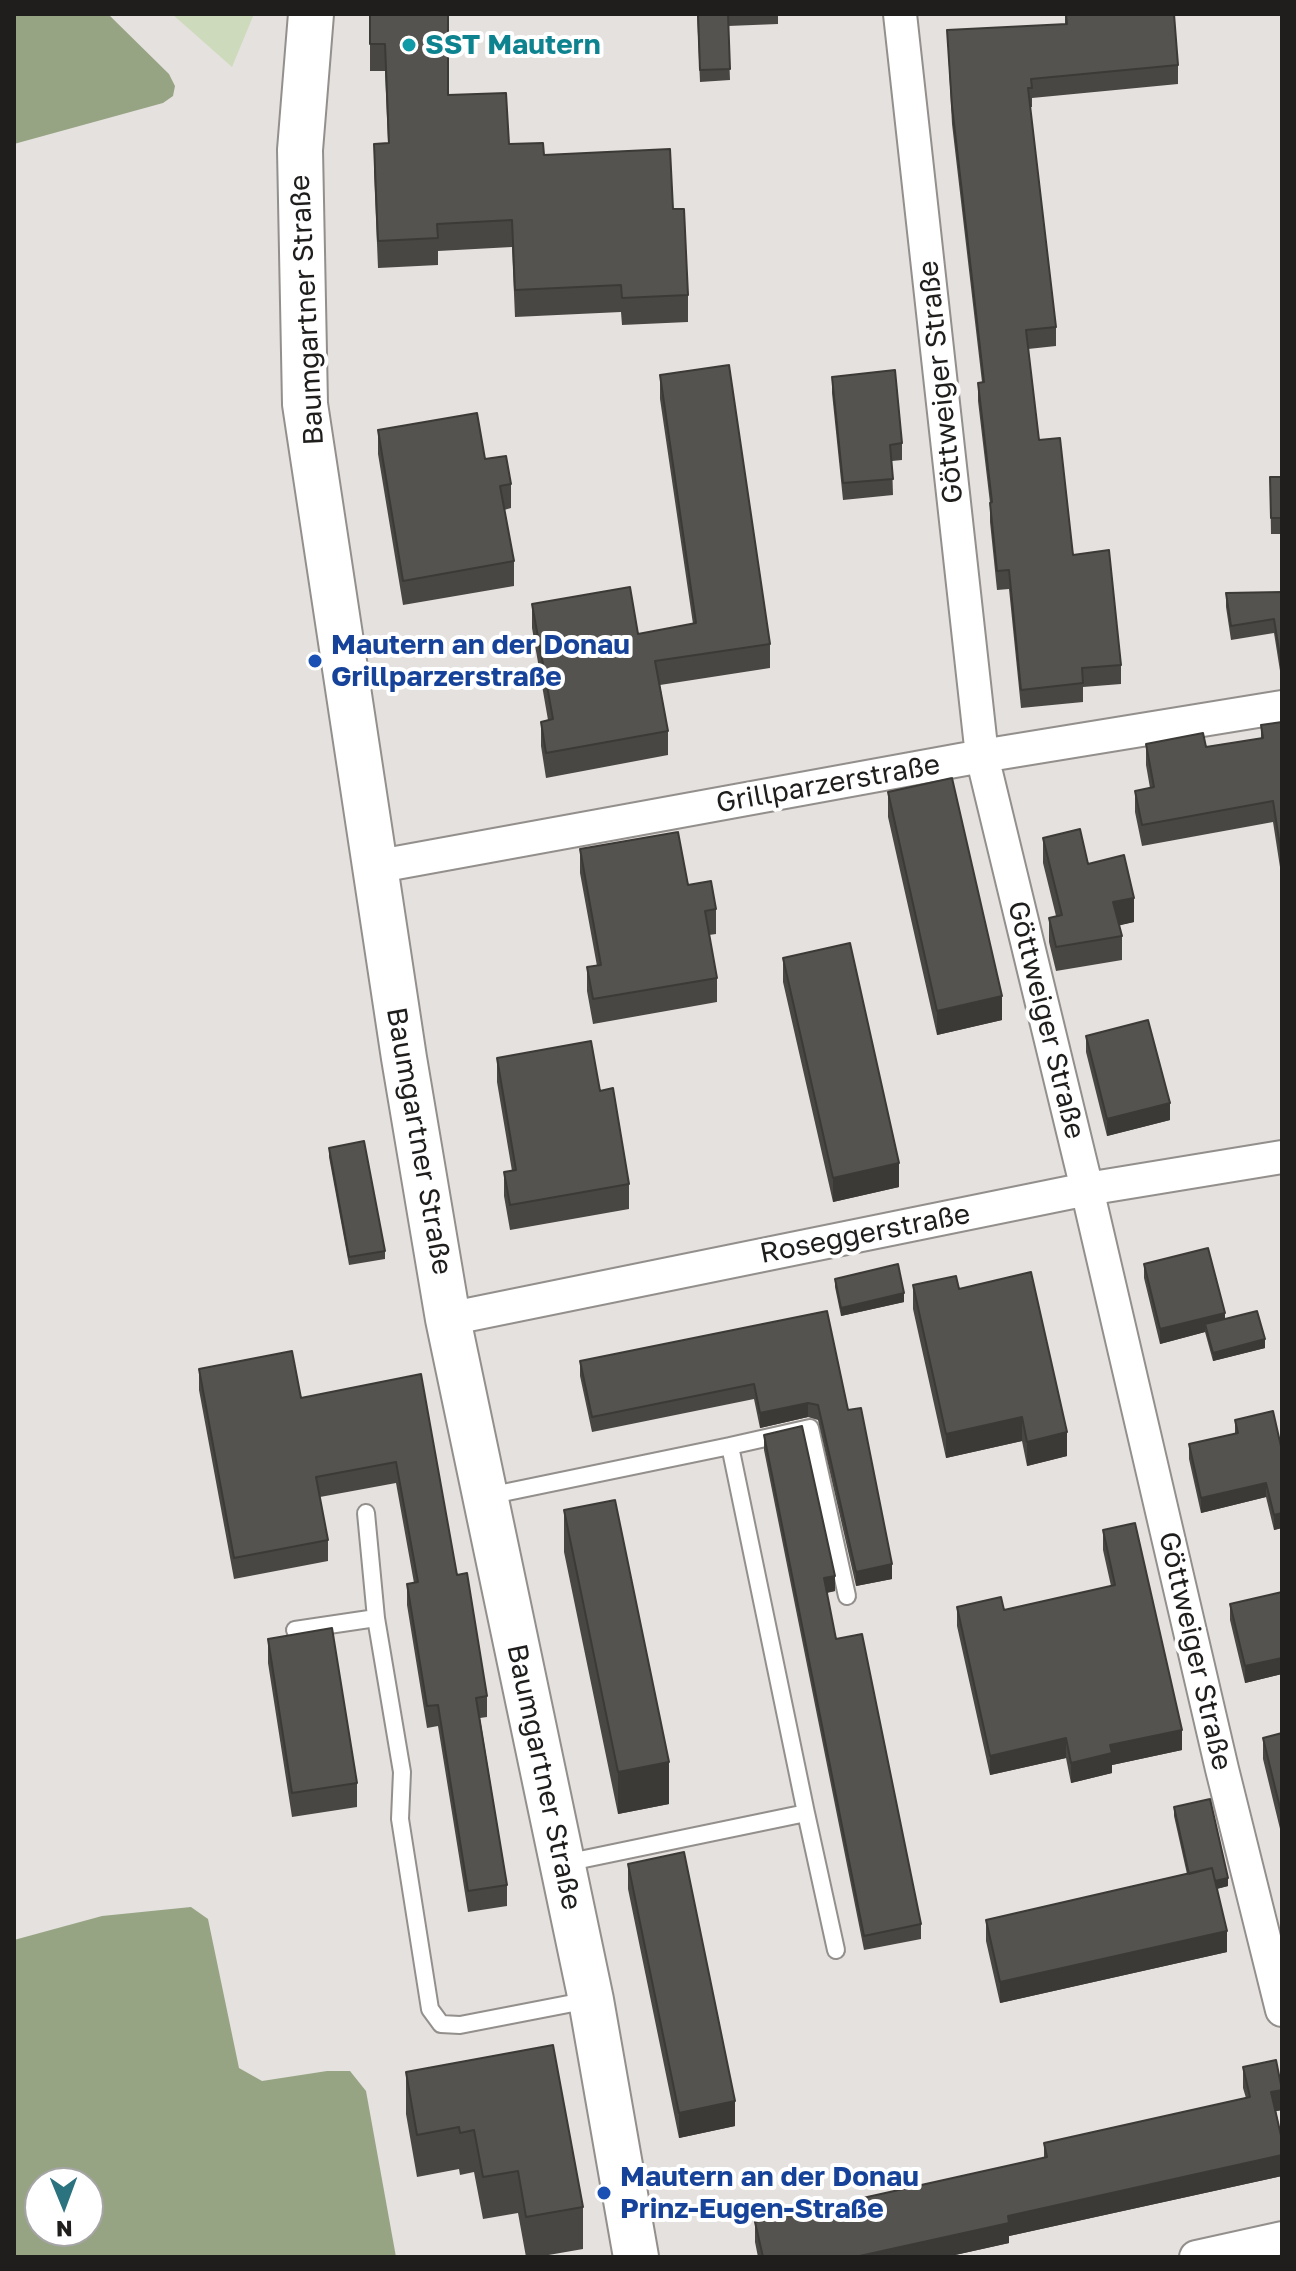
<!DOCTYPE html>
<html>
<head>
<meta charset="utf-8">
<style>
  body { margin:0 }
  #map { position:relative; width:1296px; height:2271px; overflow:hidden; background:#e5e1de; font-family:"Golos Text",sans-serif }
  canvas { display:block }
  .frame { position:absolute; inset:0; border:16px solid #1f1e1d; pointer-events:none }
  .north { position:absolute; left:24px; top:2167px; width:80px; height:80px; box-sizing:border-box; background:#fff; border:2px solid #a5a5a5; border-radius:50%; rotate:179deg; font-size:22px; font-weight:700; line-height:32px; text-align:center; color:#1f1e1d }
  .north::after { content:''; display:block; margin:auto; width:28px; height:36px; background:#2b737e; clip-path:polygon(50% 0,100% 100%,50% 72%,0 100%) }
</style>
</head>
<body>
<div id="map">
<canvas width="1296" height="2271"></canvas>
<div class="frame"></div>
<div class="north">N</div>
</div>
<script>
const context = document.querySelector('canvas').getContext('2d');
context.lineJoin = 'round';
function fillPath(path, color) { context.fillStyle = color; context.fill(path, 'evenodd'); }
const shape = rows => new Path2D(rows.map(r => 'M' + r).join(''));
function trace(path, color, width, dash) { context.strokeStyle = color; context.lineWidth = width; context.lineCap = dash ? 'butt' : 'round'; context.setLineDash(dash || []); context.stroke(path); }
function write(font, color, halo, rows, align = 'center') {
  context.font = font + ' "Golos Text",sans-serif'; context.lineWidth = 8; context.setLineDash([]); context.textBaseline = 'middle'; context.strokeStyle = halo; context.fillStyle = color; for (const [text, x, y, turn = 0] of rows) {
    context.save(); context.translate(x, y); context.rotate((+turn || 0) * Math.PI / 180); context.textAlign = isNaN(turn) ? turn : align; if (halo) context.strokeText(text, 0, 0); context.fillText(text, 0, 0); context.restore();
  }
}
fillPath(shape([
  [172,14,254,14,232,67]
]), '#cddbbc');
fillPath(shape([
  [14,14,108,14,169,74,175,86,173,96,163,103,14,144],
  [191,1907,208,1919,239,2068,262,2081,327,2071,350,2071,366,2091,396,2257,14,2257,14,1940,102,1916],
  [40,2183,88,2183,88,2231,40,2231]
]), '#96a484');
const lane = shape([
  [730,1446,810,1428,847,1596],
  [488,1496,730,1446,806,1813],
  [366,1513,376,1618,402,1772,400,1819,430,2009,441,2024,460,2025,589,2000],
  [295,1630,376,1618],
  [565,1863,806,1813,836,1950]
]);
const street = shape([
  [900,14,982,756,1087,1189,1222,1769,1282,2010],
  [374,867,982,756,1282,707],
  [448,1319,1087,1189,1282,1157],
  [1196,2257,1282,2238]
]);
const secondary = shape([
  [311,14,300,150,305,404,404,1058,448,1319,591,2000,636,2257]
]);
trace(lane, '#938f8c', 20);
trace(street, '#938f8c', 36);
trace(secondary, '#938f8c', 48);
trace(lane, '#fff', 16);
trace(street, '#fff', 32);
trace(secondary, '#fff', 44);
fillPath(shape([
  [370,14,448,95,509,144,544,155,673,209,688,295,688,322,622,325,621,312,515,317,512,247,438,251,438,265,378,268,374,171,374,144,388,143,385,71,370,71],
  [697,14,778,14,778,24,728,26,730,80,700,82],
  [1065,14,1174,14,1178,65,1178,84,1032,98,1032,107,1030,107,1056,327,1056,346,1028,349,1039,440,1073,555,1121,665,1121,684,1083,687,1083,702,1021,708,1009,589,997,590,990,522,990,503,978,401,978,383,982,382,952,124,947,30,1065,24],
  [660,375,770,644,770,668,660,685,668,731,668,755,546,778,541,746,541,722,548,720,532,628,532,604,638,634,693,624,660,399],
  [832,377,902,443,902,460,892,461,893,495,843,500,832,393],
  [378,430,485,459,511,484,511,508,504,510,514,561,514,586,403,605,378,454],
  [1270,477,1282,477,1282,534,1271,534],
  [1282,592,1282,677,1281,677,1274,633,1231,640,1226,607,1226,593],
  [1282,722,1282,880,1273,822,1142,846,1135,812,1135,791,1150,788,1146,765,1146,744,1206,747,1261,738,1261,725],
  [888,792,1002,1020,937,1035,888,817],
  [1043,838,1088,864,1134,922,1119,925,1122,936,1122,960,1056,971,1049,942,1049,918,1056,916,1043,863],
  [580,849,688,885,716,909,716,934,709,935,717,978,717,1002,593,1024,587,991,587,967,597,966,580,873],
  [783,958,899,1187,833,1202,783,982],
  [1086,1036,1170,1120,1107,1136,1086,1052],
  [497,1058,600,1091,629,1184,629,1209,510,1230,504,1196,504,1172,512,1171,497,1082],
  [329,1148,385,1251,385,1259,349,1265,329,1157],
  [1144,1264,1265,1348,1213,1361,1205,1332,1160,1344,1144,1278],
  [835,1279,904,1302,841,1316,835,1287],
  [913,1285,959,1289,1067,1456,1027,1466,1022,1441,946,1458,913,1309],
  [827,1311,848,1410,892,1579,856,1586,818,1420,808,1417,760,1428,754,1399,592,1432,580,1376,580,1361],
  [199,1369,301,1398,421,1374,457,1575,487,1696,487,1717,480,1718,507,1885,507,1906,468,1912,438,1726,427,1728,407,1605,407,1584,414,1583,396,1483,320,1497,328,1540,328,1561,234,1579,199,1390],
  [1235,1420,1282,1451,1282,1528,1274,1530,1266,1497,1201,1513,1189,1459,1189,1444,1235,1434],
  [764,1435,835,1591,827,1593,836,1639,921,1924,921,1939,864,1950,764,1450],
  [564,1510,669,1804,618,1814,564,1552],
  [1103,1530,1182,1750,1112,1765,1112,1773,1071,1783,1066,1758,990,1775,957,1626,957,1607,1004,1610,1111,1586,1103,1550],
  [1282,1592,1282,1674,1245,1683,1230,1620,1230,1604],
  [268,1639,357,1783,357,1807,292,1817,268,1663],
  [1282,1733,1282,1837,1263,1759,1263,1738],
  [1174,1807,1228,1886,1217,1889,1227,1952,1000,2003,986,1941,986,1920,1187,1874,1174,1816],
  [628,1864,735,2126,679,2138,628,1889],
  [1243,2067,1282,2110,1276,2111,1282,2140,1282,2176,1009,2236,1009,2243,946,2257,758,2257,755,2242,755,2222,1044,2158,1044,2143,1246,2098,1243,2088],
  [406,2072,583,2207,583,2249,537,2257,526,2257,518,2213,483,2219,474,2172,460,2175,459,2169,417,2177,406,2114]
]), '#494744');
fillPath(shape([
  [1134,898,1134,922,1113,927,1113,902],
  [1002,996,1002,1020,937,1035,937,1011],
  [1170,1103,1170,1120,1107,1136,1107,1119],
  [899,1163,899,1187,833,1202,833,1178],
  [904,1293,904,1302,841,1316,841,1308],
  [1225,1313,1225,1327,1205,1324,1205,1332,1160,1344,1160,1329],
  [1265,1339,1265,1348,1213,1361,1213,1353],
  [808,1403,808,1417,760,1428,760,1413],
  [1022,1417,1022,1441,946,1458,946,1434],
  [1067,1432,1067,1456,1027,1466,1027,1442],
  [1266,1483,1266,1497,1201,1513,1201,1498],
  [1282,1513,1282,1528,1274,1530,1274,1515],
  [892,1564,892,1579,856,1586,856,1572],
  [835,1576,835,1591,824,1593,824,1578],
  [1282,1658,1282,1674,1245,1683,1245,1666],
  [1182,1730,1182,1750,1112,1765,1112,1773,1071,1783,1071,1763,1110,1745],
  [1066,1738,1066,1758,990,1775,990,1756],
  [669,1762,669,1804,618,1814,618,1772],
  [1228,1878,1228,1886,1191,1895,1191,1886],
  [1227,1931,1227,1952,1000,2003,1000,1982],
  [1282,2090,1282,2110,1271,2112,1271,2092],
  [735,2101,735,2126,679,2138,679,2113],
  [1282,2155,1282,2176,1009,2236,1009,2243,946,2257,855,2257,1008,2216]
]), '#3c3a37');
const building = shape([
  [370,14,448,14,448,95,506,93,509,144,543,143,544,155,670,149,673,209,684,209,688,295,622,298,621,285,515,290,512,220,437,224,438,238,378,241,374,144,389,143,385,44,370,44,370,14],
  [698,14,731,14,728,14,730,69,700,70,698,14],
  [1066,14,1174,14,1178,65,1031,79,1032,88,1028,88,1056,327,1026,330,1039,440,1060,438,1073,555,1109,550,1121,665,1082,668,1083,683,1021,690,1009,570,997,571,990,503,992,502,978,383,984,382,952,106,947,30,1067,24,1066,14],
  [729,365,770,644,655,661,668,731,546,753,541,722,553,719,532,604,630,587,638,634,696,623,660,375,729,365],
  [895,370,902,443,890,445,893,479,843,483,832,377,895,370],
  [477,413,485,459,506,456,511,484,500,486,514,561,403,581,378,430,477,413],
  [1270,477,1282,477,1282,518,1271,518,1270,477],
  [1282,592,1282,663,1281,663,1274,619,1231,626,1226,593,1282,592],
  [1282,722,1282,859,1273,801,1142,825,1135,791,1154,787,1146,744,1203,733,1206,747,1263,738,1261,725,1282,722],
  [952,778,1002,996,937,1011,888,792,952,778],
  [1080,829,1088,864,1124,855,1134,898,1113,902,1122,936,1056,947,1049,918,1062,915,1043,838,1080,829],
  [678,832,688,885,711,881,716,909,705,911,717,978,593,999,587,967,601,965,580,849,678,832],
  [850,943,899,1163,833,1178,783,958,850,943],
  [1148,1020,1170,1103,1107,1119,1086,1036,1148,1020],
  [591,1041,600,1091,613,1088,629,1184,510,1205,504,1172,516,1170,497,1058,591,1041],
  [364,1141,385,1251,349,1257,329,1148,364,1141],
  [1208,1248,1225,1313,1160,1329,1144,1264,1208,1248],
  [898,1264,904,1293,841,1308,835,1279,898,1264],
  [1031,1272,1067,1432,1027,1442,1022,1417,946,1434,913,1285,956,1276,959,1289,1031,1272],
  [827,1311,848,1410,861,1408,892,1564,856,1572,818,1405,808,1403,760,1413,754,1384,592,1417,580,1361,827,1311],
  [1257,1311,1265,1339,1213,1353,1205,1324,1257,1311],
  [292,1351,301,1398,421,1374,457,1575,467,1573,487,1696,476,1698,507,1885,468,1891,438,1705,427,1706,407,1584,418,1582,396,1462,316,1477,328,1540,234,1558,199,1369,292,1351],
  [1273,1411,1282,1451,1282,1513,1274,1515,1266,1483,1201,1498,1189,1444,1238,1433,1235,1420,1273,1411],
  [802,1426,835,1576,824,1578,836,1639,862,1634,921,1924,864,1936,764,1435,802,1426],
  [615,1500,669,1762,618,1772,564,1510,615,1500],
  [1135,1523,1182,1730,1110,1745,1112,1753,1071,1763,1066,1738,990,1756,957,1607,1001,1597,1004,1610,1115,1585,1103,1530,1135,1523],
  [1282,1592,1282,1658,1245,1666,1230,1604,1282,1592],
  [332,1628,357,1783,292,1793,268,1639,332,1628],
  [1282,1733,1282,1816,1263,1738,1282,1733],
  [1210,1799,1228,1878,1215,1881,1212,1868,1189,1874,1174,1807,1210,1799],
  [684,1852,735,2101,679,2113,628,1864,684,1852],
  [1212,1868,1227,1931,1000,1982,986,1920,1212,1868],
  [553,2045,583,2207,526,2217,518,2171,483,2177,474,2130,460,2133,459,2127,417,2135,406,2072,553,2045],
  [1276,2060,1282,2090,1271,2092,1282,2140,1282,2155,1008,2216,1009,2223,855,2257,763,2257,755,2222,1047,2157,1044,2143,1250,2097,1243,2067,1276,2060]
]);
fillPath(building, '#55534f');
trace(building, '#3c3a37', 2);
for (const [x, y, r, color] of [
  [409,45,8,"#0f9aa8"],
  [315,661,8,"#1a4fb4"],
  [604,2193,8,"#1a4fb4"]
]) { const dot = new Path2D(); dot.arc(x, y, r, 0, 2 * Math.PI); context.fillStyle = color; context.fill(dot); trace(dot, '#fff', 3); }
write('bold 28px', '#0d838f', '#fff', [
  ["SST Mautern",425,45]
], 'left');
write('28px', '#1f1e1d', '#fff', [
  ["Baumgartner Straße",307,310,-93],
  ["Göttweiger Straße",941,382,-96],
  ["Grillparzerstraße",828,784,-10],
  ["Göttweiger Straße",1046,1020,76],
  ["Baumgartner Straße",419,1141,80],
  ["Roseggerstraße",865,1234,-11],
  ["Göttweiger Straße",1195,1651,77],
  ["Baumgartner Straße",544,1777,78]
]);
write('bold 28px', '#164399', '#fff', [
  ["Mautern an der Donau",331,645],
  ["Grillparzerstraße",331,677],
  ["Mautern an der Donau",620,2177],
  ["Prinz-Eugen-Straße",620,2209]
], 'left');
</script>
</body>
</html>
